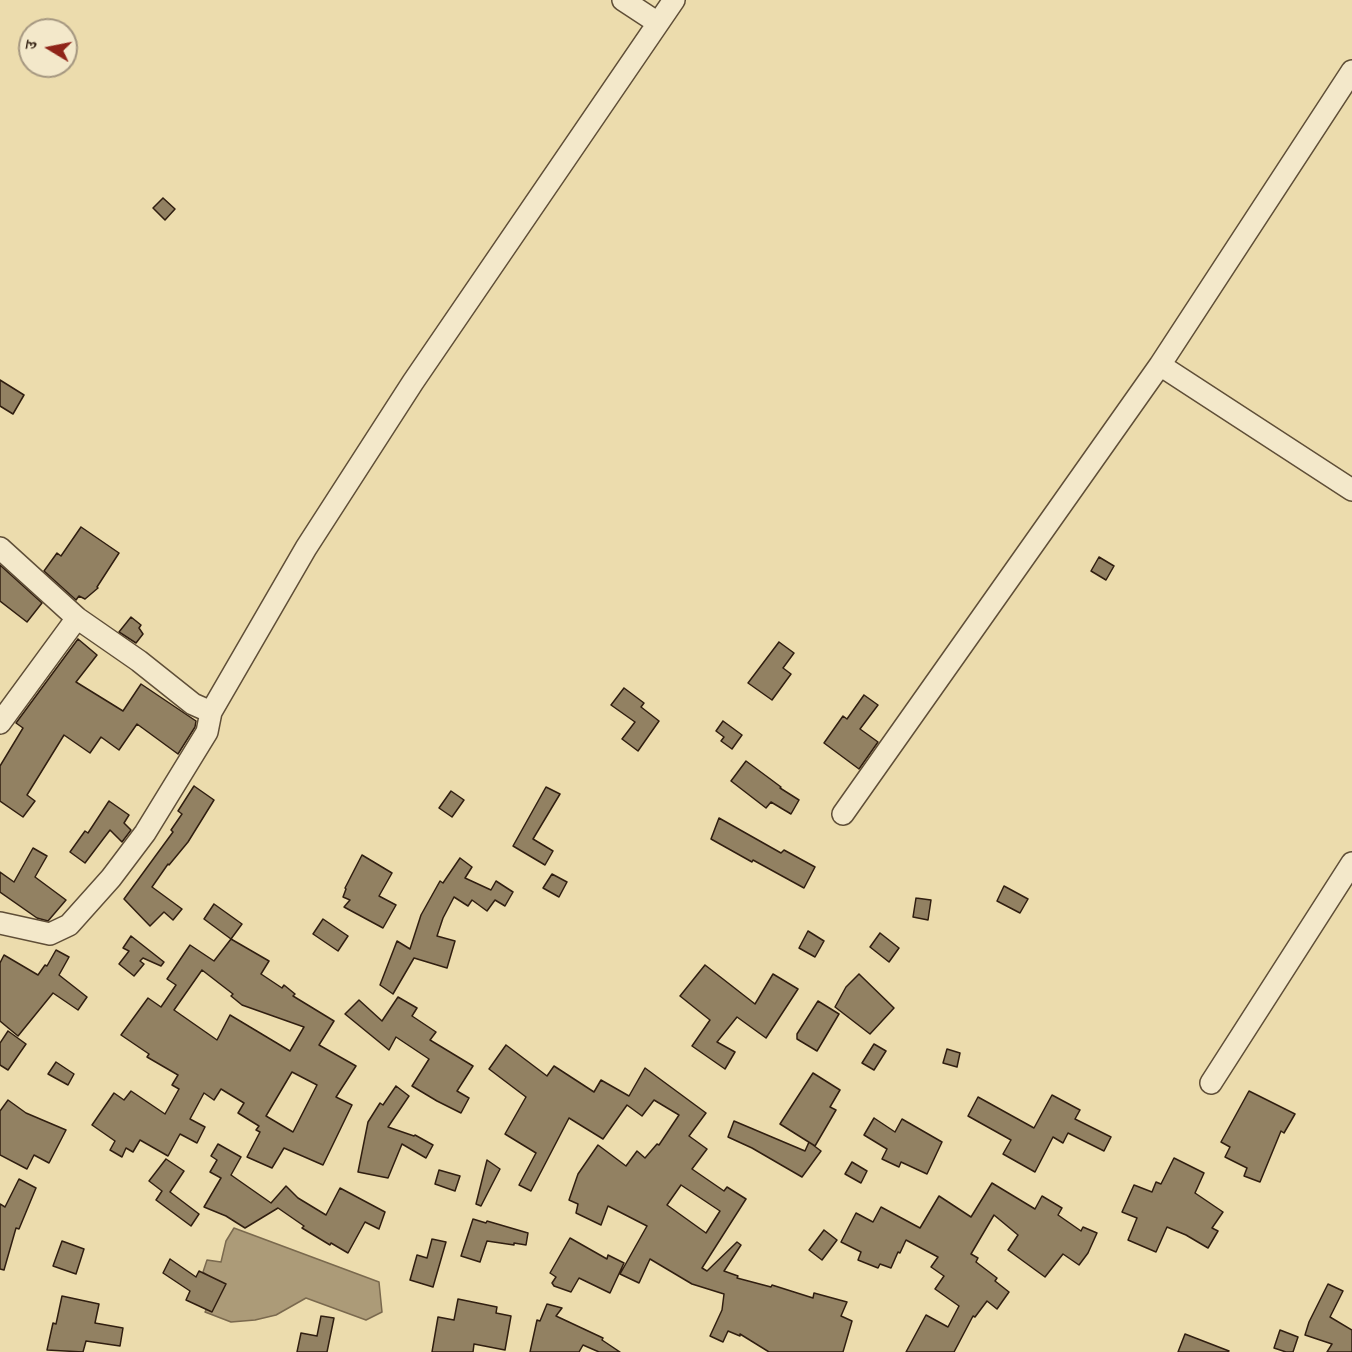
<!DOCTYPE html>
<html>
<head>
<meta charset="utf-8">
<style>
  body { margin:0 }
  #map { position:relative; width:1352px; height:1352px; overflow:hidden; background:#ecdcad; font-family:"Old Standard TT","Noto Serif Devanagari",serif }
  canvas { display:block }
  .north { position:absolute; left:18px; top:18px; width:60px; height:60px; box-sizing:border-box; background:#f3e8ca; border:2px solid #a59780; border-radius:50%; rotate:280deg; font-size:16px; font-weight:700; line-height:24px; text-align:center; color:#301e10 }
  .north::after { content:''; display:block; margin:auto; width:21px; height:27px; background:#8f2418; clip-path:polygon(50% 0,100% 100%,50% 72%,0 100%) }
</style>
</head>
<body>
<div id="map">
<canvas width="1352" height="1352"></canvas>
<div class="north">उ</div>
</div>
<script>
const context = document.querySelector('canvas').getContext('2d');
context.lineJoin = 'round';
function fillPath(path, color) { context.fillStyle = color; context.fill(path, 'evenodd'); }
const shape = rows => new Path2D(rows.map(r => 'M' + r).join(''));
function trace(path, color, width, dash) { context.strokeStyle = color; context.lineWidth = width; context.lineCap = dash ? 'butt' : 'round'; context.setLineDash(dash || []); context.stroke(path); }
const water = shape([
  [234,1228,379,1282,382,1312,366,1320,306,1298,276,1315,255,1320,231,1322,205,1312,220,1284,203,1272,207,1260,221,1262,226,1241,234,1228]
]);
fillPath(water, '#ac9b78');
trace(water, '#7a694e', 1.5);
const building = shape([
  [163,198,175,209,165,220,153,208,163,198],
  [0,380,24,395,13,414,0,406,0,380],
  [81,527,119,553,97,587,98,588,85,599,79,596,76,600,44,571,57,553,61,556,81,527],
  [1099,557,1114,566,1106,580,1091,571,1099,557],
  [0,565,42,603,27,622,0,601,0,565],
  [131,617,141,625,139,628,143,634,136,643,119,632,131,617],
  [78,639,97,655,76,682,123,711,141,684,196,721,195,727,178,754,137,724,119,750,101,737,90,753,64,735,27,795,35,801,23,817,0,801,0,766,23,728,16,723,78,639],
  [779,642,794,653,783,668,791,674,772,700,748,683,779,642],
  [624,688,644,703,641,707,659,721,638,751,622,739,635,722,611,705,624,688],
  [864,695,878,705,860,729,878,742,859,769,824,743,843,716,847,719,864,695],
  [723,721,742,735,732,749,721,741,724,737,716,731,723,721],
  [746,761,781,787,780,788,799,800,791,814,771,802,766,808,731,781,746,761],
  [194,786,214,800,188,842,169,865,168,864,152,887,182,909,173,920,164,912,150,926,124,899,173,832,171,830,182,814,178,811,194,786],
  [546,787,560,794,533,839,553,851,545,865,513,846,546,787],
  [451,791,464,800,452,817,439,808,451,791],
  [109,801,129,815,124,823,131,830,122,842,110,830,85,863,70,852,85,831,88,833,109,801],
  [719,818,781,853,784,850,815,867,804,888,753,860,752,862,711,839,719,818],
  [33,848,47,856,35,877,66,900,48,921,37,918,0,892,0,872,14,882,33,848],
  [362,855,392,873,379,896,396,905,383,928,344,907,350,900,343,897,346,889,345,888,362,855],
  [460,858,472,867,465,878,491,890,496,881,513,892,505,906,495,900,487,911,472,900,468,906,454,897,443,918,437,936,455,941,447,968,414,958,393,994,380,985,397,941,410,949,421,915,440,881,443,883,460,858],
  [552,874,567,882,559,897,543,888,552,874],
  [1004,886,1028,899,1020,913,997,901,1004,886],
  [916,898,931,900,928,920,913,917,916,898],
  [214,904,242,924,231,939,204,919,214,904],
  [323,919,348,936,338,951,313,934,323,919],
  [808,931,824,941,815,957,799,948,808,931],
  [880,933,899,948,889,962,870,947,880,933],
  [131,936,164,962,161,966,143,958,140,961,144,964,134,976,119,964,129,951,123,948,131,936],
  [231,939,269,961,261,974,282,988,284,985,295,994,293,996,334,1021,319,1045,356,1066,336,1097,352,1105,323,1165,284,1148,272,1168,247,1157,260,1132,256,1130,259,1126,238,1113,244,1103,221,1089,214,1100,204,1093,190,1119,205,1127,197,1143,180,1134,168,1156,140,1140,133,1152,126,1148,122,1157,110,1150,115,1141,92,1125,114,1093,124,1100,131,1091,165,1114,179,1089,172,1085,178,1075,147,1057,149,1054,121,1035,148,998,161,1007,176,985,167,979,190,945,214,961,231,939],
  [202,970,233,994,231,996,242,1005,304,1027,290,1051,230,1015,217,1040,174,1010,202,970],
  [292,1072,317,1085,293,1132,266,1116,292,1072],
  [56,950,69,957,59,975,87,997,78,1010,53,993,18,1036,0,1021,0,963,4,955,38,975,45,965,47,966,56,950],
  [705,965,755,1004,773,974,798,989,766,1038,737,1017,717,1042,735,1052,725,1069,692,1046,710,1020,680,996,705,965],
  [859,974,894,1008,870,1034,835,1007,846,987,859,974],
  [398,997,417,1008,412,1016,436,1032,430,1040,473,1066,457,1091,469,1098,461,1113,437,1101,412,1086,429,1059,396,1037,389,1050,345,1014,359,1000,382,1021,398,997],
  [818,1001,839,1014,817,1051,797,1039,797,1034,818,1001],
  [8,1031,26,1044,8,1070,0,1065,0,1043,8,1031],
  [874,1044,886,1051,874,1070,862,1063,874,1044],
  [506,1045,547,1076,554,1066,594,1092,601,1080,629,1096,645,1068,706,1113,689,1136,707,1149,692,1169,724,1191,727,1187,746,1199,702,1268,707,1271,737,1242,741,1245,724,1271,738,1276,737,1278,771,1287,772,1285,813,1298,814,1293,847,1302,841,1316,852,1321,843,1352,769,1352,740,1334,740,1336,728,1331,723,1342,710,1336,722,1310,724,1294,692,1284,650,1259,639,1283,620,1274,647,1226,608,1206,601,1225,576,1213,578,1204,569,1200,578,1174,598,1145,626,1166,637,1151,645,1158,657,1144,659,1145,679,1115,654,1100,642,1116,627,1105,603,1139,569,1118,531,1191,519,1185,536,1153,505,1134,526,1097,489,1069,506,1045],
  [681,1185,720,1211,706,1233,667,1205,681,1185],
  [947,1049,960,1053,957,1067,943,1063,947,1049],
  [56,1062,74,1074,68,1085,48,1074,56,1062],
  [813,1073,840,1090,830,1107,836,1110,815,1146,780,1124,813,1073],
  [396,1086,409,1096,388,1127,414,1136,415,1135,433,1145,426,1158,402,1144,388,1178,358,1172,368,1122,380,1103,383,1105,396,1086],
  [1249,1091,1295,1114,1284,1133,1281,1131,1260,1182,1244,1176,1247,1168,1225,1157,1230,1147,1221,1142,1249,1091],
  [1052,1095,1080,1110,1075,1119,1111,1137,1104,1151,1068,1133,1063,1143,1053,1137,1035,1172,1003,1154,1011,1140,968,1116,978,1097,1034,1128,1052,1095],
  [8,1100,26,1113,66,1130,49,1163,34,1155,27,1169,0,1155,0,1111,8,1100],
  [874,1118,895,1132,902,1119,942,1142,927,1174,901,1162,899,1167,882,1159,887,1149,864,1135,874,1118],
  [734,1121,805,1151,809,1142,821,1151,802,1177,752,1148,728,1137,734,1121],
  [218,1144,241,1157,231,1175,271,1203,286,1186,298,1198,326,1215,340,1188,385,1212,379,1229,365,1222,348,1253,331,1243,330,1245,302,1228,304,1226,278,1208,245,1228,226,1216,204,1207,221,1178,210,1172,217,1160,211,1156,218,1144],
  [1174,1158,1204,1173,1195,1193,1223,1212,1212,1228,1218,1231,1208,1248,1186,1235,1167,1227,1156,1252,1128,1240,1137,1218,1122,1212,1134,1185,1152,1192,1156,1182,1161,1184,1174,1158],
  [166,1159,184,1171,170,1192,199,1214,191,1226,156,1200,162,1191,149,1181,166,1159],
  [487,1160,500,1169,481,1206,476,1204,487,1160],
  [852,1162,867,1171,861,1183,845,1174,852,1162],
  [439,1170,460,1176,455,1191,435,1184,439,1170],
  [19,1179,36,1188,19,1229,16,1228,4,1270,0,1269,0,1204,5,1207,19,1179],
  [992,1183,1035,1209,1042,1196,1062,1208,1058,1215,1081,1231,1083,1227,1097,1233,1088,1253,1079,1265,1063,1254,1045,1277,1008,1250,1018,1235,994,1215,971,1254,978,1258,976,1262,997,1278,995,1281,1009,1292,997,1309,987,1301,975,1317,973,1316,954,1352,906,1352,926,1315,948,1327,959,1306,935,1289,944,1276,931,1267,938,1257,906,1240,900,1253,898,1252,891,1268,880,1264,878,1268,858,1260,861,1252,841,1242,856,1213,873,1222,881,1207,920,1228,939,1196,971,1217,992,1183],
  [473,1219,486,1223,487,1221,528,1233,526,1245,514,1243,514,1245,487,1241,480,1262,461,1256,473,1219],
  [824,1230,837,1240,822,1260,809,1250,824,1230],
  [570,1238,607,1259,608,1255,624,1263,610,1293,579,1278,571,1292,554,1286,552,1283,556,1277,550,1273,570,1238],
  [432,1239,446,1242,433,1287,410,1280,417,1255,427,1258,432,1239],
  [62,1241,84,1249,76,1274,53,1266,62,1241],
  [170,1259,196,1277,199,1271,226,1284,212,1312,186,1300,190,1291,163,1273,170,1259],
  [1328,1284,1343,1291,1330,1317,1352,1330,1352,1352,1327,1352,1332,1344,1305,1335,1309,1322,1328,1284],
  [62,1296,99,1304,95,1323,123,1328,120,1346,86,1341,83,1352,47,1350,53,1323,56,1324,62,1296],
  [458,1299,497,1307,496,1313,511,1316,505,1350,474,1344,473,1352,432,1352,438,1317,454,1320,458,1299],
  [547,1304,562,1308,556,1316,603,1338,602,1340,620,1352,599,1352,583,1345,579,1352,530,1352,537,1320,540,1321,547,1304],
  [321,1316,334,1318,327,1352,297,1352,301,1333,317,1336,321,1316],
  [1280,1330,1298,1337,1293,1352,1286,1352,1274,1348,1280,1330],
  [1185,1334,1229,1351,1228,1352,1178,1352,1185,1334]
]);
fillPath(building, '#928162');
trace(building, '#301e10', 1.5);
const minor = shape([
  [623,0,658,23],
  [1160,365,1352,71],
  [0,548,77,618,139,661,193,704,211,712],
  [0,723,77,618],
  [843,814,1160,365,1352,490],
  [0,923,50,934,69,925,111,878,145,833,207,732,211,712,306,548,413,382,674,0],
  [1211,1083,1352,863]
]);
trace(minor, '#5f4e37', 24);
trace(minor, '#f3e8ca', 21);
</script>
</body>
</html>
